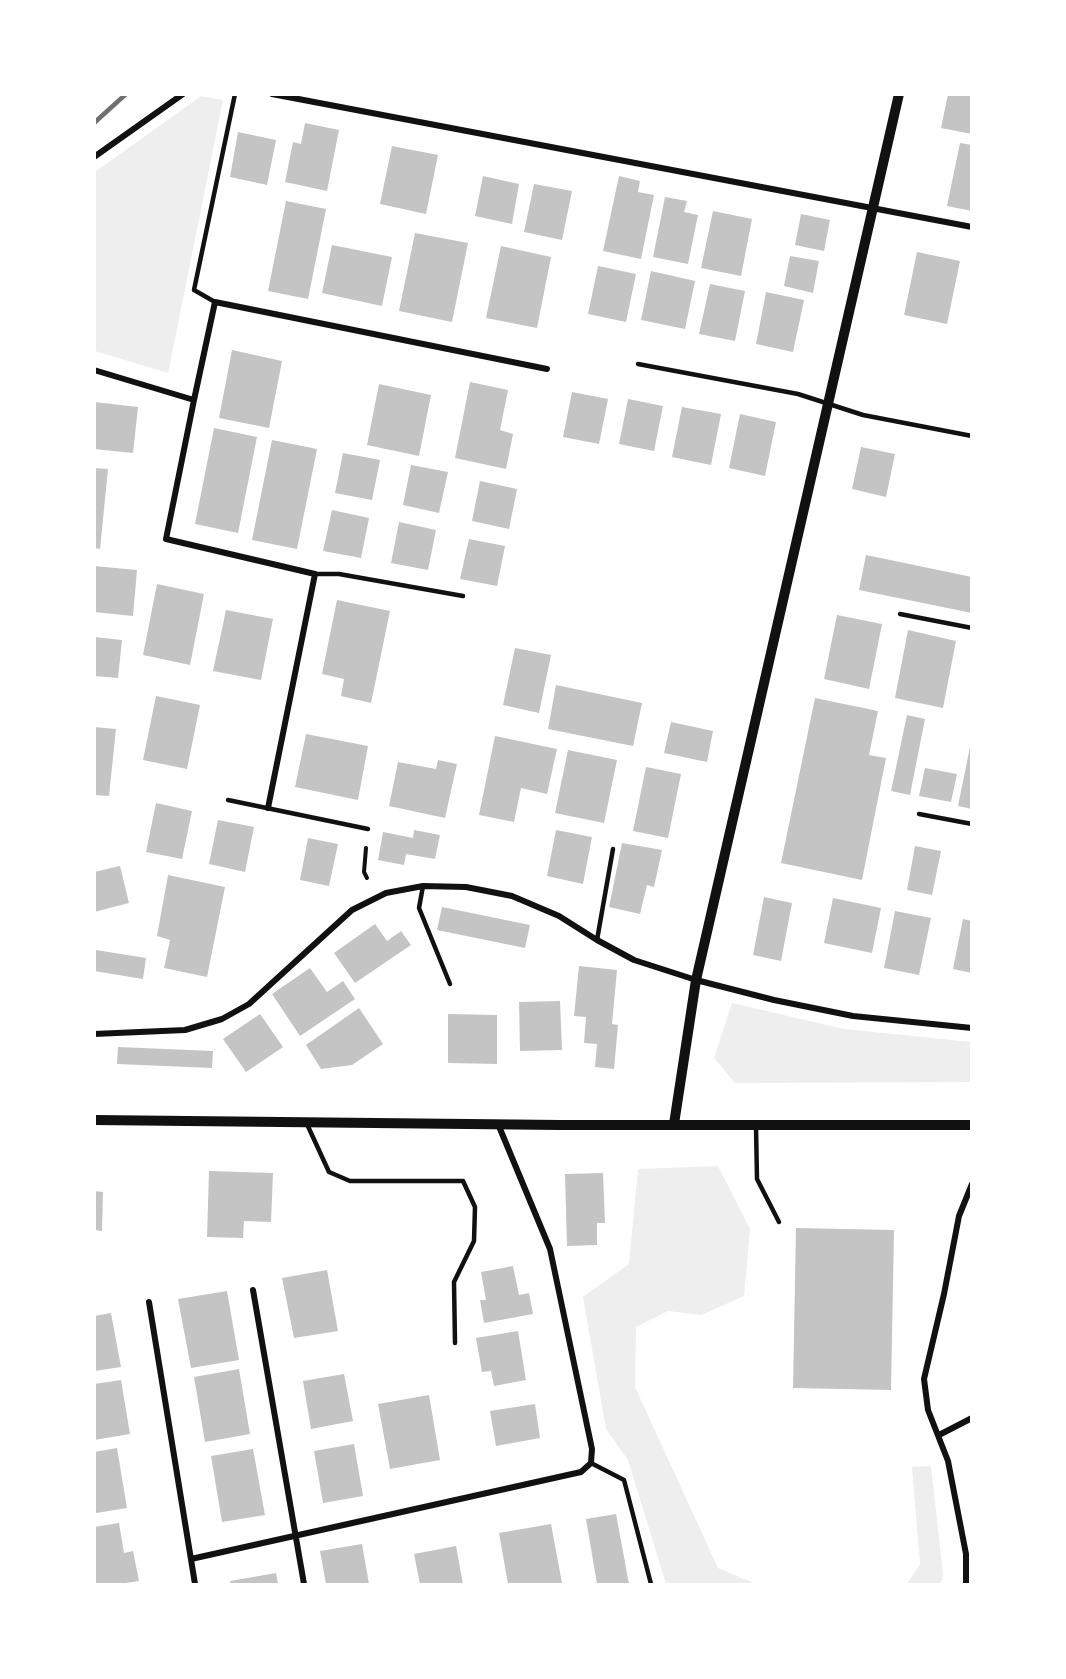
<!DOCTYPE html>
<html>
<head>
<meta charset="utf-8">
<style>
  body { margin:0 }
  #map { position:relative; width:1066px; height:1679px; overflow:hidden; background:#fff; font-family:"DM Sans",sans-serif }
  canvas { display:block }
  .frame { position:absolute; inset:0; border:96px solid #fff; pointer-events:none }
</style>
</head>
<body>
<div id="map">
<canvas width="1066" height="1679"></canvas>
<div class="frame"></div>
</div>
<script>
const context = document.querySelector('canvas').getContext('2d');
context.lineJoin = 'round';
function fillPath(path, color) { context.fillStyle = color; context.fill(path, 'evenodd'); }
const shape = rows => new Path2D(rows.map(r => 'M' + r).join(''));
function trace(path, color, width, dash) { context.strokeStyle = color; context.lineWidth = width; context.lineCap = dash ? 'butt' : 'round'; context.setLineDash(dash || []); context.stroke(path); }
fillPath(shape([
  [201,96,223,100,168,373,95,351,95,172],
  [732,1003,844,1029,971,1042,971,1082,735,1083,714,1058],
  [718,1166,750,1229,744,1296,701,1315,668,1311,636,1327,635,1387,718,1568,756,1584,666,1584,628,1460,606,1429,583,1297,629,1264,638,1169],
  [931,1466,943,1574,941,1584,907,1584,920,1564,912,1467]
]), '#eee');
fillPath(shape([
  [948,94,972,94,972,134,941,128],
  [305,123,339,130,327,191,285,182,293,142,301,144],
  [238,132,276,140,267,185,230,177],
  [960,143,972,145,972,211,947,206],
  [392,146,438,155,426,214,380,204],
  [483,176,519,184,512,224,475,216],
  [619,176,640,181,638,192,654,195,641,259,603,251],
  [534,184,572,191,562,240,524,232],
  [665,197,687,201,684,212,698,215,688,264,653,257],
  [286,201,326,209,308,299,268,291],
  [713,211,752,219,741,276,701,268],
  [801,214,830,220,824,251,795,245],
  [415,233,468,243,452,322,399,311],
  [332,245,392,257,382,306,322,293],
  [501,246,551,257,537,328,486,318],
  [917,252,960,261,947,324,904,315],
  [790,256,819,261,813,293,784,286],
  [598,266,636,274,626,322,588,314],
  [651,271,695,281,685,329,641,320],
  [710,284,745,291,735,341,699,334],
  [766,292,804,300,793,352,756,344],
  [232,350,282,361,269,428,219,418],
  [470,382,508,390,500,430,513,434,506,469,455,458],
  [379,384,431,395,419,456,367,445],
  [572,392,608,399,599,444,563,437],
  [628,399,663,406,654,451,619,444],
  [94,402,138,407,133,453,94,449],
  [682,407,721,414,711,465,672,457],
  [740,414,776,422,765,476,729,468],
  [214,428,257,437,238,533,195,524],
  [272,440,317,449,297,549,252,540],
  [861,447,895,454,886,497,852,489],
  [343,453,380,460,372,500,335,493],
  [411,465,448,472,439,513,403,505],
  [94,468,108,469,100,549,94,548],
  [480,481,517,489,509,529,472,521],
  [332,510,369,518,361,558,323,551],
  [399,522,436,530,428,570,391,563],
  [469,539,505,546,497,586,460,579],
  [866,555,972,577,972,613,859,590],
  [94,566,137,570,133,616,94,612],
  [157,584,204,594,190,665,143,655],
  [337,600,390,611,371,703,341,696,344,679,322,674],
  [226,610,273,619,261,680,213,671],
  [837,615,882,624,869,689,824,679],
  [908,630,956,641,943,708,895,698],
  [94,637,122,640,118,678,94,676],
  [515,648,551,655,539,713,503,705],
  [556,685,642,703,633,746,548,729],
  [156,696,200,705,187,769,143,760],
  [815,698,878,711,869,755,886,758,862,880,781,863],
  [907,715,925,719,910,795,891,791],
  [671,722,713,731,707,762,664,753],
  [94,727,116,729,109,796,94,795],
  [306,734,368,746,358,800,295,787],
  [495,736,557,749,547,794,521,788,514,822,479,815],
  [970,747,972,747,972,809,958,806],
  [568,750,617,760,604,823,555,813],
  [438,760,457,764,445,818,389,806,398,762,436,769],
  [646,767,681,774,668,838,633,831],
  [925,768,957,774,951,802,919,796],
  [156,803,192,811,182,859,146,852],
  [218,820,254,827,245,872,209,864],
  [414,830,440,835,435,859,406,854,404,865,378,860,383,832,413,838],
  [556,830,592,837,583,884,547,876],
  [308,838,338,844,329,886,300,880],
  [622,843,662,850,654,887,647,885,640,914,609,907],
  [915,846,941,851,932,895,907,890],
  [120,866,129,903,94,912,94,872],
  [168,875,225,887,207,977,164,968,170,940,157,936],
  [764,897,792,903,781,961,753,955],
  [833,898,881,908,872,953,824,943],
  [442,907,530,925,525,948,437,930],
  [895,911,931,918,919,975,884,968],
  [963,919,972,921,972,973,953,969],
  [375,924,387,941,401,931,411,945,355,983,334,953],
  [96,950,146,958,143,979,94,971],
  [579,966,617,970,612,1024,618,1025,614,1069,595,1067,597,1044,584,1043,586,1017,574,1016],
  [310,968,327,992,343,981,355,999,300,1036,272,994],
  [560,1001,562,1050,520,1051,519,1002],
  [359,1008,383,1044,352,1065,321,1069,306,1045],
  [260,1014,283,1047,246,1072,223,1039],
  [448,1014,497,1015,497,1064,448,1063],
  [118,1047,213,1051,212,1068,117,1064],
  [209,1171,273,1173,271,1222,244,1221,243,1238,207,1237],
  [603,1173,605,1223,597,1223,597,1245,567,1246,565,1174],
  [94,1191,103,1192,102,1231,94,1230],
  [796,1228,894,1230,891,1390,793,1388],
  [513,1266,519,1295,529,1293,533,1314,484,1323,480,1300,486,1300,481,1272],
  [327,1270,338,1331,294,1338,282,1278],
  [227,1291,239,1360,191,1368,178,1299],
  [111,1313,121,1367,94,1371,94,1316],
  [518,1331,526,1380,494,1386,491,1371,482,1372,476,1338],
  [239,1369,250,1434,205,1442,194,1377],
  [344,1374,353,1421,311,1429,303,1381],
  [121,1380,130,1434,94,1440,94,1384],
  [429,1395,440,1460,390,1469,378,1404],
  [535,1404,540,1438,496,1446,490,1411],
  [354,1444,363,1496,323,1503,314,1451],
  [117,1448,127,1508,96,1513,94,1452],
  [253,1449,265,1515,222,1522,211,1456],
  [616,1514,629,1584,597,1584,586,1519],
  [119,1523,124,1553,133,1551,139,1581,119,1584,96,1584,94,1527],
  [551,1524,562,1583,508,1584,499,1533],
  [362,1544,369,1584,326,1584,320,1551],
  [456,1546,463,1584,420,1584,414,1554],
  [276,1573,278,1584,231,1584,230,1581]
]), '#c4c4c4');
trace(shape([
  [366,848,364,872,367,878]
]), '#111', 4);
trace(shape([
  [215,302,194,290,235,94],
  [638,364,798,394,863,415,972,436],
  [315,574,339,574,463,596],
  [900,614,972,628],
  [228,800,368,829],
  [919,814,972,824],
  [423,886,419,908,450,984],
  [597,940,613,849],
  [306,1122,329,1172,350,1181,463,1181,475,1207,474,1241,454,1282,455,1343],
  [756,1127,757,1179,779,1222],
  [591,1463,624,1480,651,1584]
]), '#111', 4.5);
trace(shape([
  [272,94,972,227],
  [94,157,183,94],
  [94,370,194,400,166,539,315,574,268,808],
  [194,400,215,302,547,369],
  [94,1034,185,1030,222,1019,249,1004,352,910,386,893,423,886,466,887,512,896,559,916,597,940,634,960,696,980,774,1000,853,1016,972,1028],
  [253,1290,304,1584],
  [149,1302,195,1584],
  [939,1435,972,1418],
  [191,1559,581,1472,591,1463,592,1449,550,1249,498,1124],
  [966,1584,966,1554,948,1461,928,1410,924,1379,944,1294,959,1216,972,1184]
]), '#111', 6);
trace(shape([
  [94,1120,561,1125,972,1125],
  [674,1124,696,980,899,94]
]), '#111', 10);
trace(shape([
  [94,123,126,94]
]), '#707070', 4.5);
</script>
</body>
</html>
